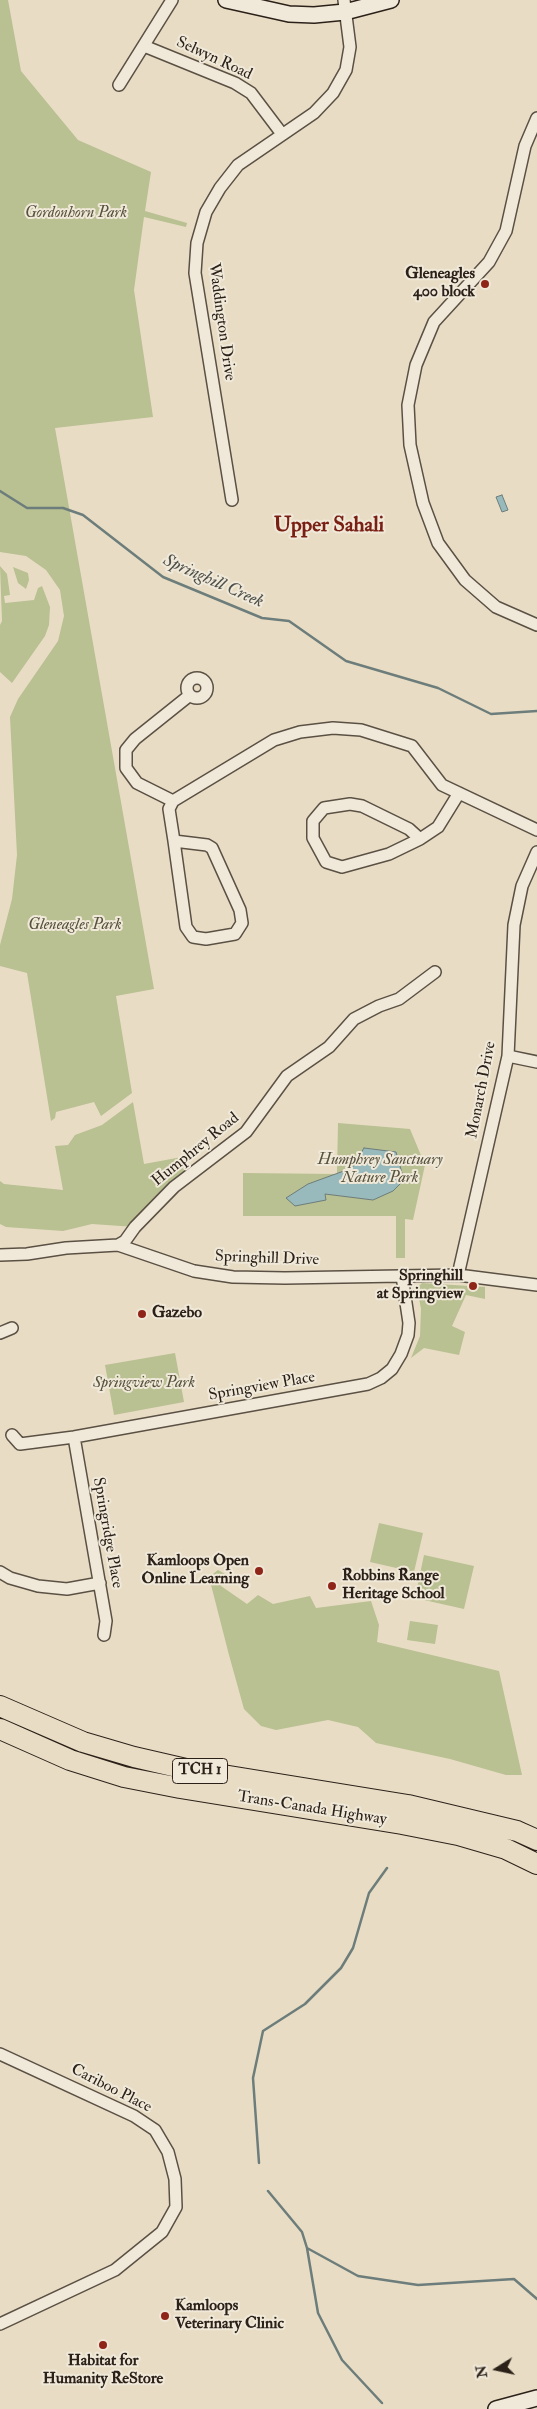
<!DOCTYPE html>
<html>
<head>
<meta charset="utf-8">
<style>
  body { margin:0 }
  #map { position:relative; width:537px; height:2409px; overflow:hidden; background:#e8ddc4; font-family:"IM FELL Double Pica",serif }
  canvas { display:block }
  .north { position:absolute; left:472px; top:2344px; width:50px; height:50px; -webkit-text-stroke:4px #f0e9d9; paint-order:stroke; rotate:260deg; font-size:14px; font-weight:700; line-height:20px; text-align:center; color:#2c2119 }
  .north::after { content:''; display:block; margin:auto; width:18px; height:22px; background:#2c2119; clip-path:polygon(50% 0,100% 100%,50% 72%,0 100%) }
</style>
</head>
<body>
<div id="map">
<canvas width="537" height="2409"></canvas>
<div class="north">N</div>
</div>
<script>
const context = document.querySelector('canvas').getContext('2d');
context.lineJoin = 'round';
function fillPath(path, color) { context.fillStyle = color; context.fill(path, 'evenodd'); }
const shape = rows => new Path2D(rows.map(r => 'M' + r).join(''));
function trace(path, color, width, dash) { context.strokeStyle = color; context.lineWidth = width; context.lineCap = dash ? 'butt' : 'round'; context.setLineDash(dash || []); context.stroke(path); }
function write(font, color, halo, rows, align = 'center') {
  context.font = font + ' "IM FELL Double Pica",serif'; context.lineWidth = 4; context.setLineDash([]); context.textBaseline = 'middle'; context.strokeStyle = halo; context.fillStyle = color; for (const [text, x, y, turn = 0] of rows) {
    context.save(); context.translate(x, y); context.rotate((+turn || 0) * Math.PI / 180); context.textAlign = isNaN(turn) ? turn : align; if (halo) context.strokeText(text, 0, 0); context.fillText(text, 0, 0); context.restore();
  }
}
fillPath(shape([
  [0,0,8,0,21,71,78,140,151,172,145,211,187,223,186,227,144,217,134,290,153,417,55,428,154,989,116,996,132,1093,101,1116,94,1102,56,1112,55,1118,51,1121,27,973,0,966,0,945,12,899,17,855,10,717,18,699,58,641,64,616,60,590,46,570,26,556,0,552],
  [0,566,7,574,10,595,4,596,5,603,34,600,38,588,42,586,50,607,49,625,45,636,12,683,0,672,0,625,2,621],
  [13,567,28,573,29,580,26,589,18,583],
  [133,1102,144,1164,182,1157,185,1179,135,1227,92,1224,63,1231,6,1227,0,1224,0,1181,4,1184,63,1190,55,1146,68,1145,75,1135,102,1125],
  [338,1123,410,1129,425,1165,413,1220,405,1219,405,1258,396,1258,396,1216,243,1216,243,1173,337,1174],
  [422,1283,485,1287,485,1299,466,1295,452,1326,465,1332,459,1355,424,1348,411,1358,420,1336,421,1309,417,1288],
  [175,1353,184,1402,114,1415,105,1365],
  [379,1523,423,1533,414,1572,370,1562],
  [424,1555,474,1566,464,1609,415,1598],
  [218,1570,225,1574,221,1586,247,1604,258,1595,273,1604,310,1596,316,1608,371,1601,379,1625,377,1642,499,1671,522,1775,506,1775,450,1759,376,1743,358,1727,328,1720,276,1730,261,1726,244,1709,229,1655,209,1577],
  [410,1621,438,1625,435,1644,407,1640]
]), '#b9c092');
const water = shape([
  [502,495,508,510,502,512,496,497,502,495],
  [364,1148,396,1152,404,1180,393,1191,373,1200,325,1194,326,1200,295,1206,286,1198,308,1184,352,1168,364,1148]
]);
fillPath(water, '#99babc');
trace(water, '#6d7d7b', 1);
trace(shape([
  [0,491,27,508,63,508,83,515,163,577,262,618,289,621,346,661,438,688,491,714,537,711],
  [259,2163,253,2078,263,2031,305,2004,341,1968,353,1948,369,1893,387,1868],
  [268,2191,302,2232,307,2248,318,2313,342,2360,382,2403],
  [307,2248,358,2276,418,2285,514,2279,537,2299]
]), '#6d7d7b', 2.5);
const street = shape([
  [144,46,235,83,251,93,282,134],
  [119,85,172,0],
  [537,118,525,146,506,231,489,262,434,322,416,365,408,405,410,445,423,503,438,543,465,580,496,607,537,625],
  [232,500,195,273,197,243,206,212,220,188,238,165,314,113,333,93,346,70,350,47,344,0],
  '187 688a10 10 0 1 1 20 0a10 10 0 1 1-20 0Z',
  [173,801,137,783,126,768,126,750,135,739,190,695],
  [420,839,389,854,342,867,326,862,313,838,313,821,324,808,350,804,362,806,409,829,420,839,438,827,459,793],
  [174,841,169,809,173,801,274,740,300,732,333,728,361,730,412,746,442,785,537,830],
  [174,841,207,845,212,848,240,910,242,923,235,934,206,939,193,937,186,927,174,841],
  [508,1056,537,1062],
  [118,1245,125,1241,135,1227,174,1187,246,1132,287,1076,329,1047,354,1019,379,1006,399,999,435,972],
  [0,1255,27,1254,66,1248,118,1245,194,1271,233,1277,285,1278,458,1275,537,1285],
  [458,1275,508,1056,514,925,522,886,537,852],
  [0,1333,12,1328],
  [12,1435,20,1444,74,1437,368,1384,381,1378,392,1369,401,1354,408,1335,409,1323,402,1276],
  [74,1437,106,1621,104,1635],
  [0,1572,10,1578,38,1586,67,1589,100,1583],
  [0,2054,134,2116,155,2130,168,2152,175,2179,176,2207,162,2232,115,2270,0,2324]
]);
const secondary = shape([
  [226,0,289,14,314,15,345,12,391,0],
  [496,2409,537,2398]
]);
const highway = shape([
  [0,1706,83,1742,134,1757,186,1769,408,1805,517,1831,537,1840],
  [0,1729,70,1760,124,1777,180,1788,402,1824,458,1835,506,1849,537,1864]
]);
trace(street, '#5b5044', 14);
trace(secondary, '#2c2119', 18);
trace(highway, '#2c2119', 22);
trace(street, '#f0e9d9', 11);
trace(secondary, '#f0e9d9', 15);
trace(highway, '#e8ddc4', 20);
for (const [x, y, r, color] of [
  [485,284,5,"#8f2418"],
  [473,1286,5,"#8f2418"],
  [142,1314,5,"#8f2418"],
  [259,1571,5,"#8f2418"],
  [332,1586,5,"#8f2418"],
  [165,2316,5,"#8f2418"],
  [103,2345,5,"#8f2418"]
]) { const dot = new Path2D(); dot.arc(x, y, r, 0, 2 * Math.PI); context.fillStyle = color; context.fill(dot); trace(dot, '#f0e9d9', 2); }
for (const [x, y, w] of [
  [200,1771,55]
]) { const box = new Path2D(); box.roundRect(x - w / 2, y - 12.5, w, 25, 4); context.fillStyle = '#f0e9d9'; context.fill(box); trace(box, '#2c2119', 1); }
write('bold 15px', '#2c2119', null, [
  ["TCH 1",200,1771]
]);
write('16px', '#2c2119', '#f0e9d9', [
  ["Selwyn Road",214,59,25],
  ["Waddington Drive",221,322,82],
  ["Monarch Drive",482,1090,-79],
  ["Humphrey Road",196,1150,-39],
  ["Springhill Drive",267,1259,2],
  ["Springview Place",262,1387,-10],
  ["Springridge Place",107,1533,80],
  ["Trans-Canada Highway",312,1809,9],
  ["Cariboo Place",111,2089,27]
]);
write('italic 16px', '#56513d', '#f0e9d9', [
  ["Gordonhorn Park",76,214],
  ["Gleneagles Park",75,926],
  ["Humphrey Sanctuary",380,1161],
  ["Nature Park",380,1179],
  ["Springview Park",144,1384]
]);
write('bold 16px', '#2c2119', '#f0e9d9', [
  ["Gleneagles",475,275],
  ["400 block",475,293],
  ["Springhill",463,1277],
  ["at Springview",463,1295],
  ["Gazebo",152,1314,"left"],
  ["Kamloops Open",249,1562],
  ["Online Learning",249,1580],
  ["Robbins Range",342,1577,"left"],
  ["Heritage School",342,1595,"left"],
  ["Kamloops",175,2307,"left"],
  ["Veterinary Clinic",175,2325,"left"],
  ["Habitat for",103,2362,"center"],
  ["Humanity ReStore",103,2380,"center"]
], 'right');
write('italic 18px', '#4d4f4a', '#f0e9d9', [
  ["Springhill Creek",213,582,24]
]);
write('bold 21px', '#7a1f14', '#f0e9d9', [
  ["Upper Sahali",329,526]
]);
</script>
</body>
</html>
